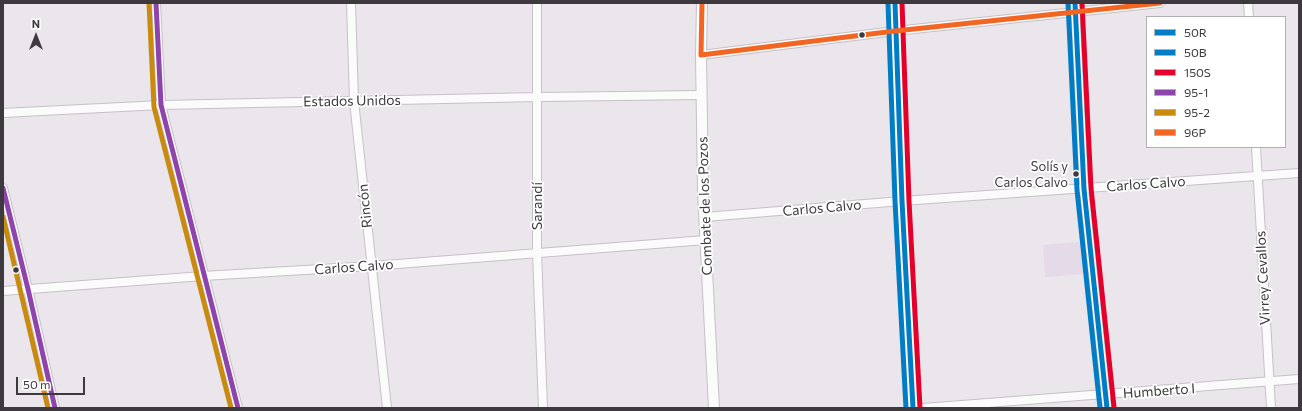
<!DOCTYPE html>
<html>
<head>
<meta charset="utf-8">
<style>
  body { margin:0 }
  #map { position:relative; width:1302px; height:411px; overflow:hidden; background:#ebe5ec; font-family:Commissioner,sans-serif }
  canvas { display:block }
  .frame { position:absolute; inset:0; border:4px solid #3d393e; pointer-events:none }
  .legend { position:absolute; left:1146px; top:16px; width:140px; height:132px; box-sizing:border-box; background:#fff; border:1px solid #b1b0b2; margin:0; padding:5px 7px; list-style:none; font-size:12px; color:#3d393e }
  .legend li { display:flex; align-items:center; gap:8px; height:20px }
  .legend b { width:20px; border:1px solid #b1b0b2 }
  .north { position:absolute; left:16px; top:16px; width:40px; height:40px; -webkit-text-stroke:3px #fff; paint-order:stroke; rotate:0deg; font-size:11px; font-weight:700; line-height:16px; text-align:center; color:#3d393e }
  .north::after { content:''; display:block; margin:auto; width:14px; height:18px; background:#3d393e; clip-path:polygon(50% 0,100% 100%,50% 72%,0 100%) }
  .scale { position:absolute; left:16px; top:377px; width:69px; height:18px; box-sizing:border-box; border:2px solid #3d393e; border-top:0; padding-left:5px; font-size:12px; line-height:14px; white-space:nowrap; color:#3d393e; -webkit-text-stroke:3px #fff; paint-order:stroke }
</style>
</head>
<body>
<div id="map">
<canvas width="1302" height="411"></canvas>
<div class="frame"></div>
<ul class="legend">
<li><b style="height:5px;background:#007dc5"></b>50R</li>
<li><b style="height:5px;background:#007dc5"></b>50B</li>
<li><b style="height:5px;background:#e4002b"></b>150S</li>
<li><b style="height:5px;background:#8e44ad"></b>95-1</li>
<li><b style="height:5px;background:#c88b10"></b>95-2</li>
<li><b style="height:5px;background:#f26522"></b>96P</li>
</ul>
<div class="north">N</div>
<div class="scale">50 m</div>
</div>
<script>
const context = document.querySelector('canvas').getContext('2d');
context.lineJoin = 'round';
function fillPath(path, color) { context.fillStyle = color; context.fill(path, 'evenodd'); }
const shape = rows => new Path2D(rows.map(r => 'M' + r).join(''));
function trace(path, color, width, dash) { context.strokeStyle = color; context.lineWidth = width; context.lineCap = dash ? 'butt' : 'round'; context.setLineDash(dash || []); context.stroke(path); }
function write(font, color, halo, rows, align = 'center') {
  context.font = font + ' Commissioner,sans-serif'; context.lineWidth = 3.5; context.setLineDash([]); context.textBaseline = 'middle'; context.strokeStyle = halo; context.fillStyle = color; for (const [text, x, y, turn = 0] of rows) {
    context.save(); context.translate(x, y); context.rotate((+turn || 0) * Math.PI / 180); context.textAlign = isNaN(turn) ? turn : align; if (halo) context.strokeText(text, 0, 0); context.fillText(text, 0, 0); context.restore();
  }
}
fillPath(shape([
  [1081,242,1083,274,1045,277,1043,245]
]), '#e5dae8');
const minor = shape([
  [156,3,161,105,238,408],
  [351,3,354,101,387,408],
  [537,3,537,253,543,408],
  [1075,3,1084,189,1107,408],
  [1248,3,1249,17],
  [701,55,895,31,1160,3],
  [3,113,161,105,538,97,702,95],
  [1256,147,1271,408],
  [3,188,28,289,55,408],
  [705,217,902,201,1299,173],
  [3,291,203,276,372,266,706,240],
  [923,408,1299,379]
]);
const tertiary = shape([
  [702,3,701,55,703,192,714,408]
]);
const secondary = shape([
  [895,3,902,201,913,408]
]);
trace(minor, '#c6c1c7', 10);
trace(tertiary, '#c6c1c7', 12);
trace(secondary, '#c6c1c7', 13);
trace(minor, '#fcfbfc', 8);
trace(tertiary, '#fcfbfc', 10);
trace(secondary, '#fcfbfc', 11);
trace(shape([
  [895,3,902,201,913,408],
  [1075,3,1084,189,1107,408]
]), '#007dc5', 5);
trace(shape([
  [888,3,895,201,906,408],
  [1068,3,1077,190,1100,408]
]), '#007dc5', 5);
trace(shape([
  [902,3,909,201,920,408],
  [1082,3,1091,188,1114,407]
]), '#e4002b', 5);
trace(shape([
  [156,3,161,105,238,408],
  [3,188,28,289,55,408]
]), '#8e44ad', 5);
trace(shape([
  [149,3,154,107,231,408],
  [3,217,48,408]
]), '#c88b10', 5);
trace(shape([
  [702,3,701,55,895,31,1160,3]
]), '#f26522', 5);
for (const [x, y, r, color] of [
  [862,35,3.5,"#3d393e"],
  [1076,174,3.5,"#3d393e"],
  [16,270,3.5,"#3d393e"]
]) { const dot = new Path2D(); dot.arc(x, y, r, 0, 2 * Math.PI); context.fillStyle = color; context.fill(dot); trace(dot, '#fff', 1.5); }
write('13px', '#3d393e', '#fff', [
  ["Solís y",1068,167],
  ["Carlos Calvo",1068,183]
], 'right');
write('14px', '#3d393e', '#fff', [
  ["Estados Unidos",352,101,-1],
  ["Carlos Calvo",1146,184,-4],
  ["Rincón",365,206,-96],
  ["Sarandí",537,206,-90],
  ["Combate de los Pozos",705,206,-92],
  ["Carlos Calvo",822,208,-5],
  ["Carlos Calvo",354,267,-4],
  ["Virrey Cevallos",1263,278,-93],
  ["Humberto I",1159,391,-4]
]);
</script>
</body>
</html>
